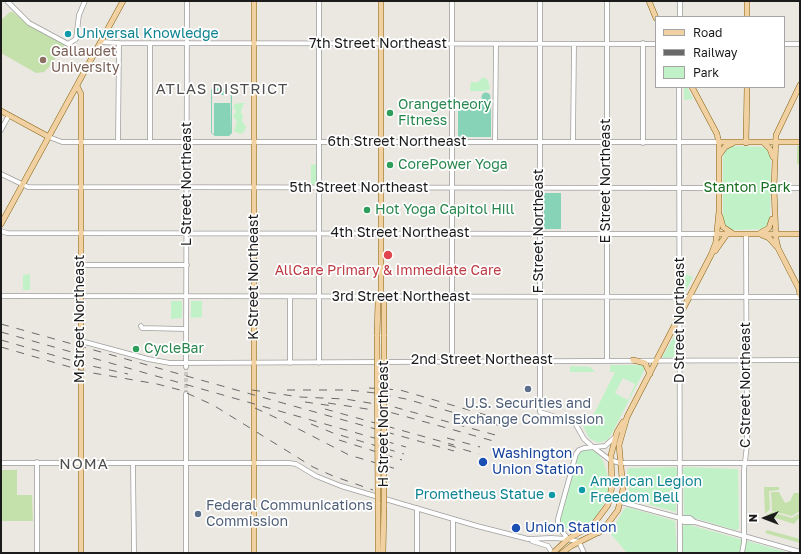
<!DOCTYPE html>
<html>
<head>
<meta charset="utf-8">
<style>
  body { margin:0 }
  #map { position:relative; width:801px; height:554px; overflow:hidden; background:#ebe8e1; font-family:"Golos Text",sans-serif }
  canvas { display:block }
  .frame { position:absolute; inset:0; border:2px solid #1b1b1b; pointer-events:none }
  .legend { position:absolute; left:655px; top:16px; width:130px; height:72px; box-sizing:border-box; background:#fff; border:1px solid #a4a4a4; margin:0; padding:5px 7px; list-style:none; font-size:12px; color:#1b1b1b }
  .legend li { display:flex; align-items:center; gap:8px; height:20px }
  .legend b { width:20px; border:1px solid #a4a4a4 }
  .north { position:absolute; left:745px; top:498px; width:40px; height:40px; -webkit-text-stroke:3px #fff; paint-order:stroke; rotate:270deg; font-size:11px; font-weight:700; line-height:16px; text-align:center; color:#1b1b1b }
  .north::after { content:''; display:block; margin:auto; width:14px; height:18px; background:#1b1b1b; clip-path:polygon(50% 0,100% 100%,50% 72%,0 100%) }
</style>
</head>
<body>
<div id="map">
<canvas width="801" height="554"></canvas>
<div class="frame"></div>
<ul class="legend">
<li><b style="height:5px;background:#f1d1a1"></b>Road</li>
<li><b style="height:5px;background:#696969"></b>Railway</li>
<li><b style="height:11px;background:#c1f2c7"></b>Park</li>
</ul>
<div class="north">N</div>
</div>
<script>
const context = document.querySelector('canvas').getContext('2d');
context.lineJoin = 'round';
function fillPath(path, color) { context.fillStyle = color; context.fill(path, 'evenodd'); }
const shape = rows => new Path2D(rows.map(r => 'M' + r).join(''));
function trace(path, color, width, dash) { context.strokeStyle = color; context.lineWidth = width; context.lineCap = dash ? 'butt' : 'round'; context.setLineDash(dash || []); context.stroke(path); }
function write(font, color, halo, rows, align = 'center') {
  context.font = font + ' "Golos Text",sans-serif'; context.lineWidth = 3.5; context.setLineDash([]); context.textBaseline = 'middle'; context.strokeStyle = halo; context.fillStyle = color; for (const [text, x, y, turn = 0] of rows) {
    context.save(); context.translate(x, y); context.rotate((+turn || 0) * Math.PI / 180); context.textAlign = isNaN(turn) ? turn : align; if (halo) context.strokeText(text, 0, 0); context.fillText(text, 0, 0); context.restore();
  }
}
fillPath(shape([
  [10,12,13,12,28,25,65,45,49,67,44,72,36,73,1,53,1,20],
  [797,146,800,146,800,164,797,164],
  [1,470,17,470,17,495,32,495,33,521,1,521],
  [764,487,779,487,779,490,769,491,770,509,765,514],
  [771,492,779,492,785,503,790,501,794,493,800,493,800,511,792,516,772,511],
  [772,512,792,518,800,513,800,517,794,524,766,515],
  [767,530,800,539,800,543,765,533]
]), '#c4e1ac');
fillPath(shape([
  [483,77,488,80,490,89,485,91,470,91,471,82,478,82],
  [684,87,687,87,693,99,684,100],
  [240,103,246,103,243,105,241,112,243,116,242,121,246,127,244,132,240,134,234,131,237,122,233,116,236,112,233,106,235,104],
  [731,146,763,147,768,150,771,156,770,220,765,229,732,230,725,225,723,220,723,157,725,150],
  [317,164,317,184,311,185,311,165],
  [683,273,693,277,685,292,683,292],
  [30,274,30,290,23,290,23,275],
  [171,301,182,301,182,318,171,319],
  [191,301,202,301,202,317,191,318],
  [677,331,677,357,663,358,663,356],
  [610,365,641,365,644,367,644,371,611,435,607,440,598,443,589,438,582,424,588,426,615,372,610,372],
  [623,378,635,384,628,400,615,393],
  [570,366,590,367,595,372,570,372],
  [589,449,598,453,604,463,609,481,607,498,596,517,583,528,570,531,562,526,560,519,577,457,581,452],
  [675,467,677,469,676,512,629,499,627,472,628,468],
  [685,467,738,469,739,529,735,530,684,515,683,469],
  [627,507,675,521,677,553,627,553,610,533,624,509],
  [686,524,790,553,683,553,683,526]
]), '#c1f2c7');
fillPath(shape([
  [215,86,228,86,232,89,232,133,229,136,215,136,211,133,211,90],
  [214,87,229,87,231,89,230,134,230,103,214,103,214,134,212,133,212,90],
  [214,88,227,88,227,95,214,95],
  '481.5 97a4.5 4.5 0 1 1 9 0a4.5 4.5 0 1 1-9 0Z',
  [458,104,491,104,491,137,458,137],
  [544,193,561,193,561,229,544,229]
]), '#87d3b8');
trace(shape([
  [186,394,186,367]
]), '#ccc9c3', 4, [4, 2]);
const minor = shape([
  [7,1,29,23,68,44,76,39,79,15,85,1],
  [319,1,319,363],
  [452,1,452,360],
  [540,1,540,412,575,423,584,439,593,447,610,460,620,463,800,463],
  [680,17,680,1],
  [101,42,119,43,656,44],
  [643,43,643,143],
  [784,44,800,44],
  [679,87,680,553],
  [1,130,9,115],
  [49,137,62,142,719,142],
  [118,142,119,43],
  [150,142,150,43],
  [495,142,496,44],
  [573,142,574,44],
  [1,174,28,187,719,188],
  [774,188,800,188],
  [1,231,7,233,717,234],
  [81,265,187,265],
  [1,296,800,297],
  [290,297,290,363],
  [141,326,142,328,186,329],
  [81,341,148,359,170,363,800,360],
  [607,360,607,1],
  [186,367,187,1],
  [37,462,37,553],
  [1,463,289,463,296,464,316,476,341,486,477,526,528,539,551,538,568,539,579,542,584,553],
  [133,463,134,553],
  [621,502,680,518,684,522,695,522],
  [417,508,417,553],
  [680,518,690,518,695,522,800,552],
  [597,521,599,533],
  [568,539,558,526,558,519,576,454,579,450,584,448,605,446,615,437],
  [532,541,548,546,552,553],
  [186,553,186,394],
  [453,553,453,519],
  [742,553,744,542,744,470,747,445,746,234]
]);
const major = shape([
  [649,1,656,18],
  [747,1,747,17],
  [800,85,776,135,774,188,776,239,778,248,799,289,800,295],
  [77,86,81,94,81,553],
  [1,111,49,137],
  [719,142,800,142],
  [746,143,747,87],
  [764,143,770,149,773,157],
  [720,154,725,147,733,143],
  [720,216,723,227,732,233],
  [1,224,123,1],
  [760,233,769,228,772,219],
  [717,234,800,234],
  [762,235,769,238,778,248],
  [715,251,727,234],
  [381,297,384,302,384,336],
  [377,336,378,302,381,297,381,1],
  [633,360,645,363,650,374],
  [378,503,378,553],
  [254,553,254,1],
  [383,553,384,505],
  [553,553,568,539,593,525,608,505,612,486,611,455,617,432,623,422],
  [562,553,571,546,603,530,618,510,623,489,619,445,627,417,711,255,716,242,719,211,719,144,717,134,692,87]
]);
trace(minor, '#9f9f9f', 5.5);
trace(major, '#83600f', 6);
trace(minor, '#fff', 4);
trace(major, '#f1d1a1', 5);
trace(shape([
  [1,324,454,451],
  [1,332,406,447],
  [1,340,87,365,128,374],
  [1,347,87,372,157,384,180,390,213,405,313,467,333,476,373,490],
  [369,388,400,390,486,415],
  [252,390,300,397,345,399,394,407,499,436],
  [287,390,349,390,375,393,406,399,501,426],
  [305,402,333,406],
  [328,403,393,413,497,442],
  [255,408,283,421,349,455,400,470],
  [325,409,454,445],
  [311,424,333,433,404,454],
  [447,438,480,447],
  [339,440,402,460],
  [448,445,479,454]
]), '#696969', 1, [8, 8]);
const majorBridge = shape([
  [377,336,378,503],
  [384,505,384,336]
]);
trace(majorBridge, '#83600f', 6, []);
trace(majorBridge, '#f1d1a1', 5);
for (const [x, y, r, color] of [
  [68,34,4,"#0f9aa8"],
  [43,60,4,"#8d6e63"],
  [390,113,4,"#2e9e5b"],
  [390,165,4,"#2e9e5b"],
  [367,210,4,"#2e9e5b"],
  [388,255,5,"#e0444e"],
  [136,349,4,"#2e9e5b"],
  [528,389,4,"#5c6f8a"],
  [483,462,5,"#1a4fb4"],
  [582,490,4,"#0f9aa8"],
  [552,495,4,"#0f9aa8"],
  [198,514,4,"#5c6f8a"],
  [516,528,5,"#1a4fb4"]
]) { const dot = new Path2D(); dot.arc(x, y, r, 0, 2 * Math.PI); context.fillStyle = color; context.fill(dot); trace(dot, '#fff', 1.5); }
write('14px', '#0d838f', '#fff', [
  ["Universal Knowledge",76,34],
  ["American Legion",590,482],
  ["Freedom Bell",590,498],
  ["Prometheus Statue",544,495,"right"]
], 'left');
write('14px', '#1b1b1b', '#fff', [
  ["7th Street Northeast",378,44],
  ["6th Street Northeast",397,142],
  ["E Street Northeast",606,181,-90],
  ["L Street Northeast",187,184,-90],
  ["5th Street Northeast",359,188],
  ["F Street Northeast",539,231,-90],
  ["4th Street Northeast",400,233],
  ["K Street Northeast",254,277,-90],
  ["3rd Street Northeast",401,297],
  ["M Street Northeast",80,319,-90],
  ["D Street Northeast",680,320,-90],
  ["2nd Street Northeast",482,360],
  ["C Street Northeast",746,385,-90],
  ["H Street Northeast",384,424,-90]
]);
write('14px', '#785e54', '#fff', [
  ["Gallaudet",51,52],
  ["University",51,68]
], 'left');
write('14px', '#27864d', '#fff', [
  ["Orangetheory",398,105],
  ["Fitness",398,121],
  ["CorePower Yoga",398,165],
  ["Hot Yoga Capitol Hill",375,210],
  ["CycleBar",144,349]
], 'left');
write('14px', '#166c1f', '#fff', [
  ["Stanton Park",747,188]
]);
write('14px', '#be3a42', '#fff', [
  ["AllCare Primary & Immediate Care",388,271]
]);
write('14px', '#4e5e75', '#fff', [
  ["U.S. Securities and",528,404],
  ["Exchange Commission",528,420],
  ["Federal Communications",206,506,"left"],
  ["Commission",206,522,"left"]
]);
write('14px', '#164399', '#fff', [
  ["Washington",492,454],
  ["Union Station",492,470],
  ["Union Station",525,528]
], 'left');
context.letterSpacing = '1px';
write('15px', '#4e4e4e', '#fff', [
  ["ATLAS DISTRICT",222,89],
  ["NOMA",84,464]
]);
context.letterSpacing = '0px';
</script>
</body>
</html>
